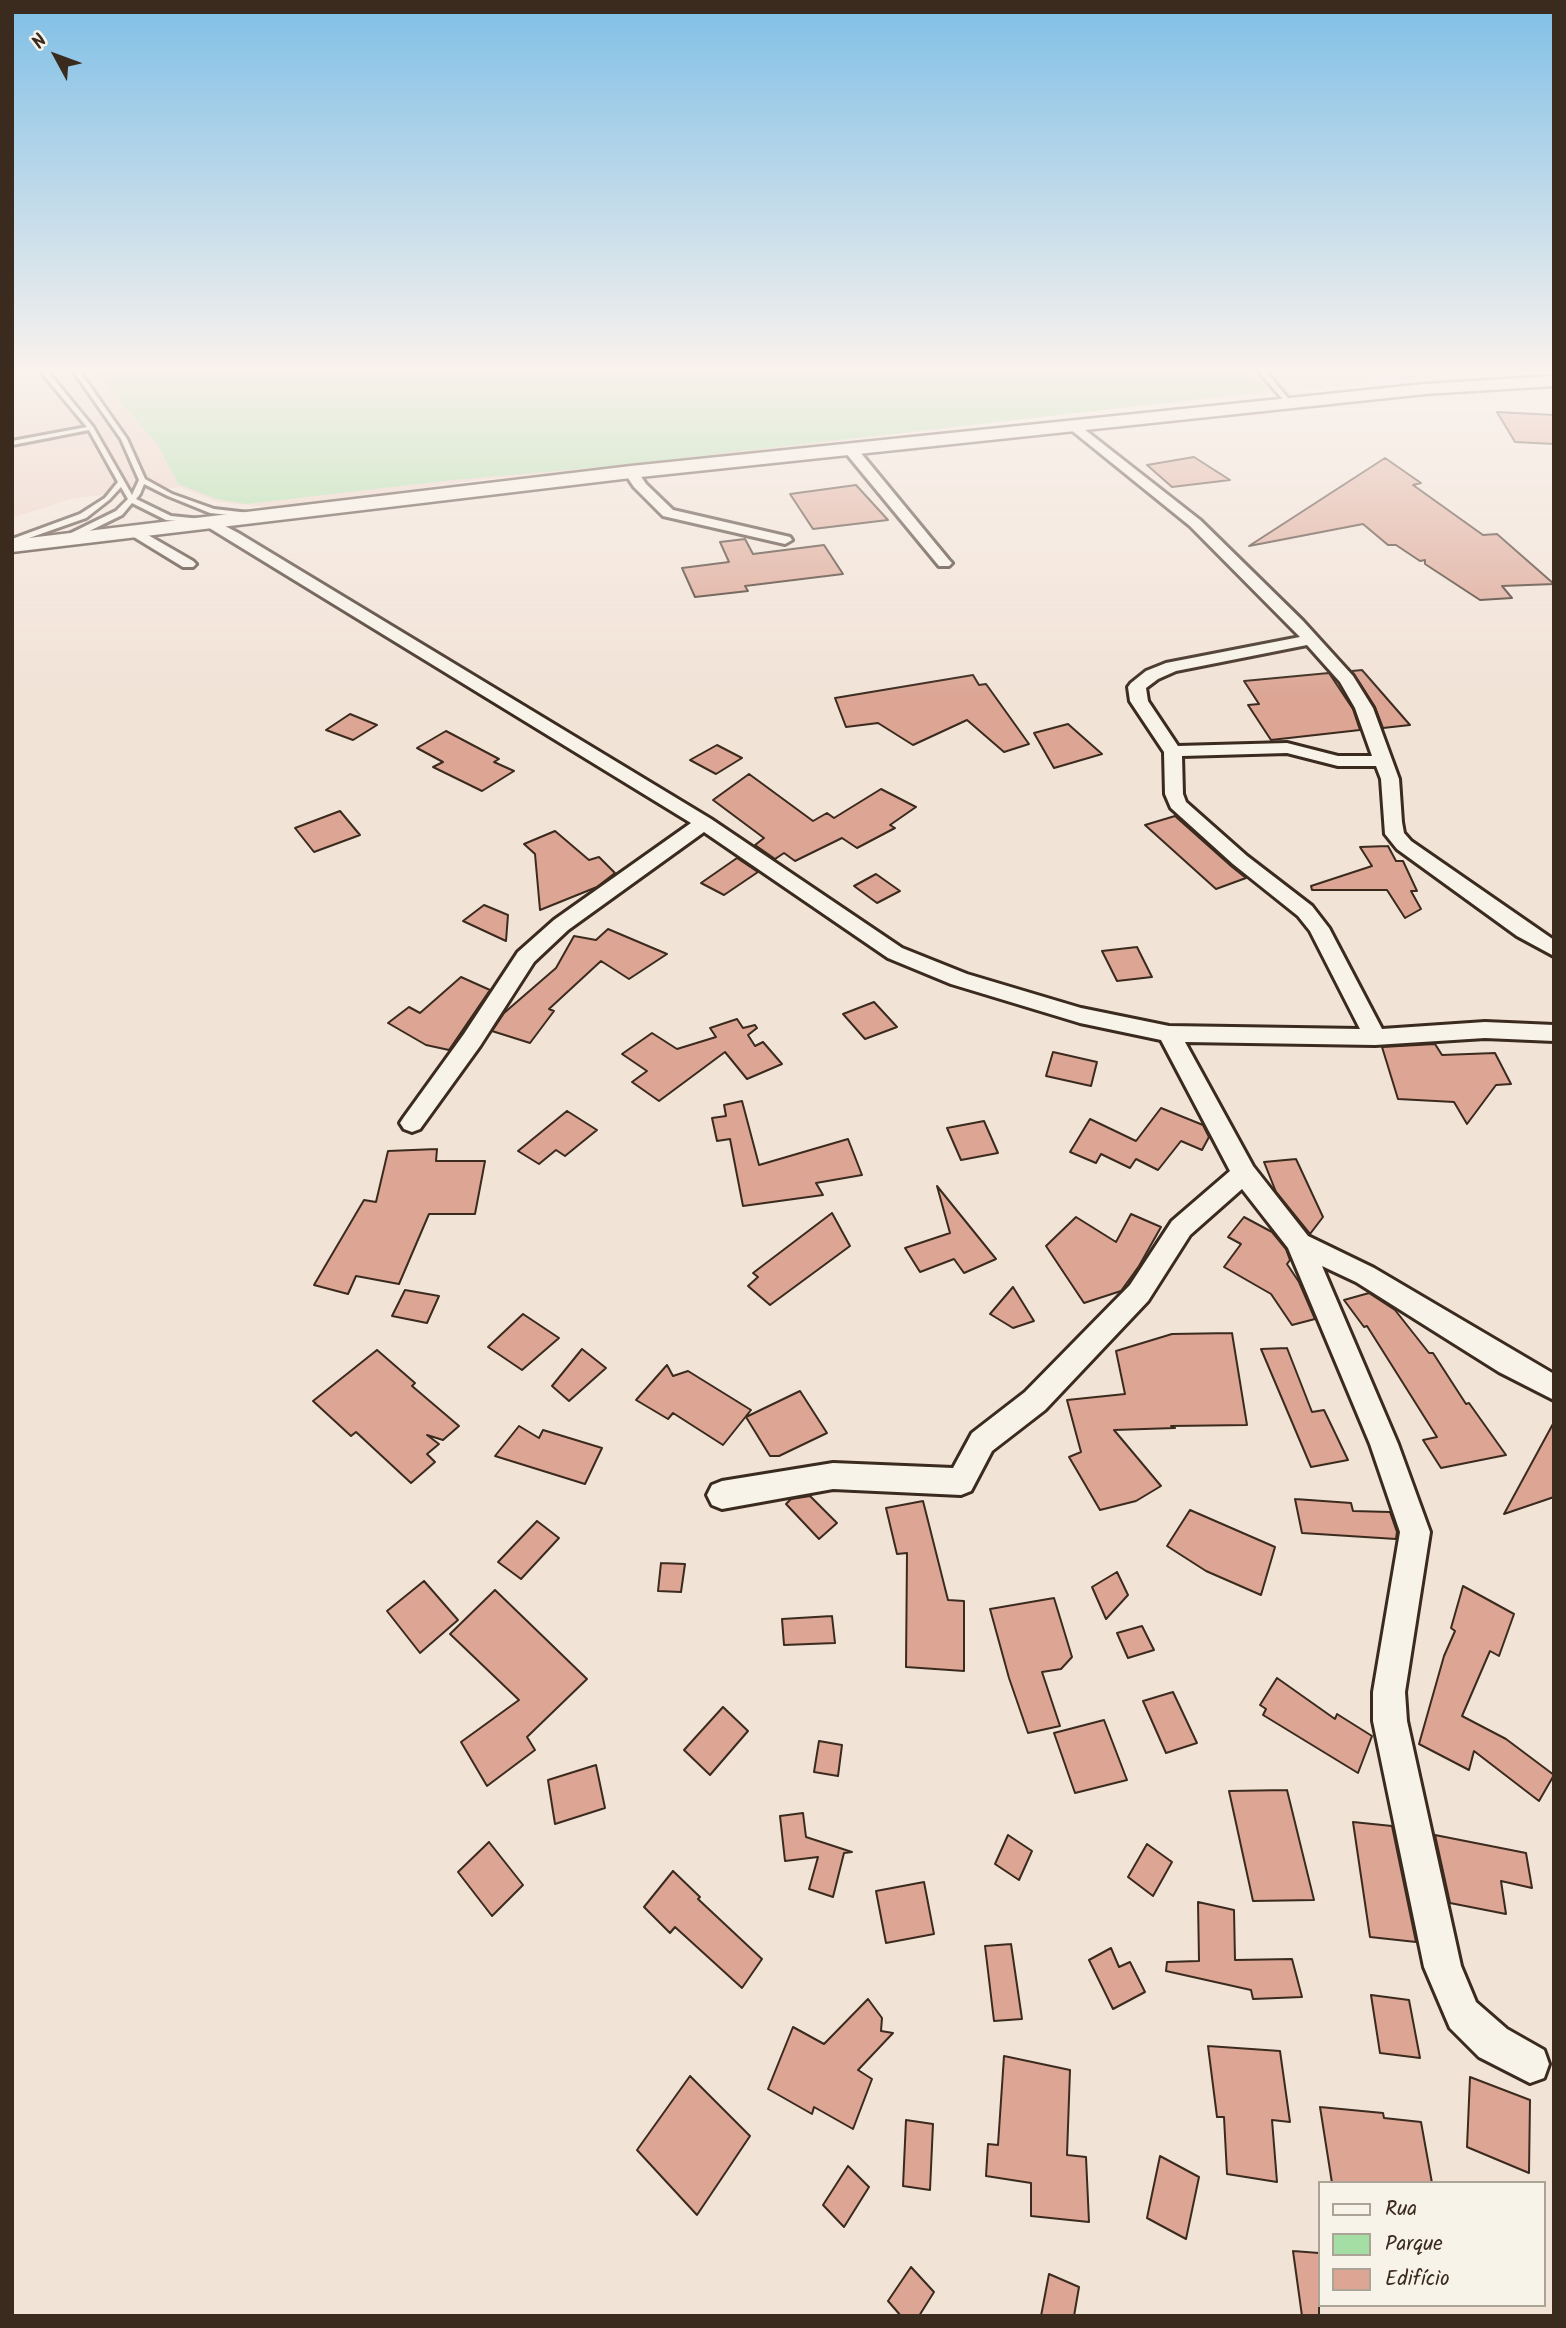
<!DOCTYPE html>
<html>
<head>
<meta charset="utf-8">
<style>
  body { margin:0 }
  #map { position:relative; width:1566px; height:2328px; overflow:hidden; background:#f2e3d7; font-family:Kalam,sans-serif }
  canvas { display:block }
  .frame { position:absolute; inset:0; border:14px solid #3b2a1e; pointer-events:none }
  .legend { position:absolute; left:1318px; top:2181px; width:228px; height:126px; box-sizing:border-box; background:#f7f3e8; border:2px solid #aca397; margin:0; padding:9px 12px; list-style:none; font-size:21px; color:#3b2a1e }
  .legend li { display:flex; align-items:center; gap:14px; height:35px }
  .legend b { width:35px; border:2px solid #aca397 }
  .north { position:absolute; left:21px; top:21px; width:70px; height:70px; -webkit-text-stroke:5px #f7f3e8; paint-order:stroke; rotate:311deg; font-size:19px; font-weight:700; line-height:28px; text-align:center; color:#3b2a1e }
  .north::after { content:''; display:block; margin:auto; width:24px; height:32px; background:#3b2a1e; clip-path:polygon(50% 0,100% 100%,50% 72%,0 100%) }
</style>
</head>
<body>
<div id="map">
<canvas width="1566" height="2328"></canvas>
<div class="frame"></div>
<ul class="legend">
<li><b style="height:9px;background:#f7f3e8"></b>Rua</li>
<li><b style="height:19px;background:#a4dea4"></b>Parque</li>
<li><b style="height:19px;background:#dca594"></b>Edifício</li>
</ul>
<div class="north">N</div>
</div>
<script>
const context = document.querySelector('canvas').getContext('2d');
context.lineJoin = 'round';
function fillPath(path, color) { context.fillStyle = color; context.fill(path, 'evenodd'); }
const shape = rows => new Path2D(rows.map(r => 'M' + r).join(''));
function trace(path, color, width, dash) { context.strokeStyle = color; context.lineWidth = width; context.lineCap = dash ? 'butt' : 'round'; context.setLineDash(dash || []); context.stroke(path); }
fillPath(shape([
  [12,372,1474,372,1094,411,618,467,479,480,276,508,218,502,180,487,74,498,12,518]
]), '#ebd0c3');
fillPath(shape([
  [94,372,1251,372,1268,391,611,466,453,480,246,504,217,499,178,484,158,445]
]), '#a4dea4');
const building = shape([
  [1497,412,1554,415,1554,444,1515,442,1497,412],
  [1194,457,1230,480,1172,487,1147,465,1194,457],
  [1385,458,1421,483,1413,485,1483,535,1497,534,1554,584,1502,586,1512,598,1480,600,1425,564,1425,560,1420,561,1396,545,1388,545,1363,524,1249,546,1385,458],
  [856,485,888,520,813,529,790,494,856,485],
  [745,539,753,554,824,545,843,574,745,586,748,591,695,597,682,568,729,562,720,542,745,539],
  [1362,670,1410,725,1383,728,1375,707,1352,671,1362,670],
  [1329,673,1353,709,1360,730,1271,740,1248,705,1259,704,1244,681,1329,673],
  [973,675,979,685,986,684,1029,744,1004,752,967,720,913,745,878,723,846,727,835,698,973,675],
  [350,714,377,725,353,740,326,730,350,714],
  [1068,724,1102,754,1054,768,1034,733,1068,724],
  [446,731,499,759,494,762,514,771,482,791,433,767,443,762,417,748,446,731],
  [717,745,742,758,716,774,690,760,717,745],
  [749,774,813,821,827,813,834,818,881,789,916,807,890,825,895,828,857,848,842,838,795,861,784,853,775,859,755,845,764,838,713,800,749,774],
  [340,811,360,835,314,852,295,828,340,811],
  [1175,816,1231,866,1246,878,1216,889,1145,825,1175,816],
  [555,831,589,860,599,857,615,873,597,887,540,910,535,854,524,844,555,831],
  [1388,846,1396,861,1403,861,1417,891,1411,891,1421,909,1405,918,1387,890,1312,890,1311,886,1372,866,1360,847,1388,846],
  [737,858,758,872,724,895,701,883,737,858],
  [876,874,900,891,877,903,854,886,876,874],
  [484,905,508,915,506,941,463,921,484,905],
  [608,929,667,954,629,979,601,961,549,1009,554,1011,530,1043,492,1031,504,1013,556,968,574,936,596,940,608,929],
  [1137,947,1152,977,1117,981,1102,951,1137,947],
  [461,977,490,990,449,1050,426,1045,388,1023,409,1007,420,1013,461,977],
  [874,1002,897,1027,865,1039,843,1014,874,1002],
  [737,1019,743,1028,755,1025,757,1028,748,1035,755,1046,763,1042,782,1064,747,1079,725,1052,659,1101,632,1082,647,1071,622,1054,652,1033,677,1049,716,1037,710,1028,737,1019],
  [1435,1044,1442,1055,1495,1053,1511,1084,1496,1085,1467,1124,1454,1102,1398,1099,1382,1047,1435,1044],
  [1053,1052,1097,1062,1091,1086,1046,1076,1053,1052],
  [742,1101,759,1165,848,1139,862,1175,816,1183,823,1195,743,1206,730,1139,717,1141,712,1118,726,1116,724,1105,742,1101],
  [1161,1108,1203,1125,1209,1137,1202,1150,1181,1141,1158,1170,1136,1159,1130,1168,1101,1154,1096,1163,1070,1152,1090,1119,1136,1141,1161,1108],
  [567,1111,597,1130,565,1156,556,1150,539,1164,518,1151,567,1111],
  [984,1121,998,1153,961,1160,947,1128,984,1121],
  [437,1149,436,1161,485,1161,475,1214,429,1214,399,1284,356,1276,348,1294,314,1285,364,1200,376,1202,388,1151,437,1149],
  [1296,1159,1323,1217,1310,1234,1276,1192,1264,1162,1296,1159],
  [937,1186,996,1259,964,1273,954,1259,920,1272,905,1248,950,1233,937,1186],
  [832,1213,850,1246,770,1305,748,1286,758,1277,753,1273,832,1213],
  [1131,1214,1161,1227,1139,1266,1121,1291,1084,1303,1046,1246,1076,1217,1116,1242,1131,1214],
  [1244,1217,1272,1232,1286,1249,1290,1260,1287,1264,1299,1282,1315,1319,1292,1325,1271,1294,1224,1267,1241,1244,1228,1237,1244,1217],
  [1013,1287,1034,1321,1013,1328,990,1314,1013,1287],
  [405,1290,439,1296,427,1323,392,1316,405,1290],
  [1369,1293,1395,1310,1429,1353,1433,1353,1466,1404,1469,1403,1506,1455,1441,1468,1423,1440,1437,1437,1367,1326,1364,1327,1344,1300,1369,1293],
  [523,1314,559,1338,522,1370,488,1347,523,1314],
  [1232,1333,1247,1425,1171,1426,1175,1428,1114,1430,1161,1486,1136,1501,1100,1510,1069,1457,1081,1452,1067,1400,1125,1394,1116,1351,1172,1334,1232,1333],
  [1287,1348,1312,1412,1324,1410,1348,1460,1311,1467,1261,1349,1287,1348],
  [582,1349,606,1368,569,1401,552,1386,582,1349],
  [377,1350,415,1383,412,1386,459,1426,443,1440,427,1435,439,1444,427,1454,435,1462,411,1483,356,1432,351,1436,313,1401,377,1350],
  [667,1365,673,1376,688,1371,751,1410,723,1445,673,1413,668,1419,636,1400,667,1365],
  [800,1391,827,1433,779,1456,770,1456,746,1417,800,1391],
  [1554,1422,1554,1497,1504,1514,1554,1422],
  [519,1426,539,1438,543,1430,602,1448,585,1484,495,1456,519,1426],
  [810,1496,837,1523,819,1539,786,1504,791,1499,810,1496],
  [1295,1499,1351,1503,1353,1511,1390,1512,1397,1532,1396,1539,1302,1533,1295,1499],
  [923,1501,948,1600,964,1601,964,1671,906,1667,907,1553,897,1554,886,1508,923,1501],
  [1190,1510,1275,1547,1261,1595,1206,1571,1167,1546,1190,1510],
  [537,1521,559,1538,521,1579,498,1562,537,1521],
  [661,1563,685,1564,681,1592,658,1591,661,1563],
  [1117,1572,1128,1595,1106,1619,1092,1587,1117,1572],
  [424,1581,458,1620,420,1653,387,1611,424,1581],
  [1463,1586,1514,1614,1499,1656,1490,1651,1462,1716,1506,1739,1554,1775,1539,1801,1474,1751,1469,1770,1419,1744,1444,1656,1455,1631,1451,1628,1463,1586],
  [495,1590,587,1679,527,1737,535,1750,487,1786,461,1742,519,1700,450,1634,495,1590],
  [1054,1598,1072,1657,1061,1669,1042,1672,1060,1726,1028,1733,1009,1678,990,1609,1054,1598],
  [832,1616,835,1643,784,1645,782,1619,832,1616],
  [1142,1626,1154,1650,1128,1658,1117,1633,1142,1626],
  [1277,1678,1335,1719,1337,1714,1372,1736,1358,1773,1263,1715,1266,1709,1260,1705,1277,1678],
  [1173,1692,1197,1743,1166,1753,1143,1701,1173,1692],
  [723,1707,748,1731,710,1775,684,1750,723,1707],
  [1104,1720,1127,1780,1075,1793,1054,1733,1104,1720],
  [819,1741,842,1745,838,1776,814,1772,819,1741],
  [596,1765,605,1808,555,1824,548,1780,596,1765],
  [1287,1790,1314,1900,1253,1901,1229,1791,1287,1790],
  [803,1813,806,1837,852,1852,844,1853,833,1897,809,1889,818,1857,785,1861,780,1816,803,1813],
  [1353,1822,1392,1826,1416,1942,1370,1937,1353,1822],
  [1008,1835,1032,1851,1019,1880,995,1864,1008,1835],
  [1435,1835,1526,1853,1532,1888,1501,1881,1506,1914,1450,1903,1435,1835],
  [489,1842,523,1885,492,1916,458,1872,489,1842],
  [1147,1844,1172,1862,1153,1896,1128,1877,1147,1844],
  [673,1871,700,1897,698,1899,762,1959,742,1988,675,1927,670,1933,644,1907,673,1871],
  [924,1882,934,1934,886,1943,876,1891,924,1882],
  [1198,1902,1234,1910,1235,1960,1292,1959,1302,1997,1253,1999,1251,1990,1166,1971,1167,1962,1199,1961,1198,1902],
  [1011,1944,1022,2019,994,2021,985,1946,1011,1944],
  [1111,1948,1119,1967,1130,1962,1145,1992,1113,2009,1089,1960,1111,1948],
  [1371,1995,1409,2000,1420,2058,1380,2053,1371,1995],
  [868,1999,882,2018,881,2031,893,2033,858,2070,872,2079,853,2129,814,2107,812,2114,768,2089,793,2027,824,2044,868,1999],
  [1208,2046,1280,2051,1290,2122,1272,2120,1277,2182,1227,2174,1224,2117,1217,2117,1208,2046],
  [1004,2056,1070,2070,1067,2155,1086,2157,1089,2222,1031,2216,1031,2183,986,2176,988,2144,998,2145,1004,2056],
  [690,2076,750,2136,697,2215,637,2150,690,2076],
  [1470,2077,1530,2100,1529,2173,1467,2147,1470,2077],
  [1320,2107,1383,2113,1384,2118,1421,2122,1432,2183,1332,2183,1320,2107],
  [906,2120,933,2124,930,2190,903,2186,906,2120],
  [1160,2156,1199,2177,1186,2239,1147,2218,1160,2156],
  [848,2166,869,2187,844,2227,823,2205,848,2166],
  [1293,2251,1319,2253,1319,2316,1302,2316,1293,2251],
  [911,2267,934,2292,919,2316,901,2316,888,2301,911,2267],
  [1049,2274,1079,2287,1074,2316,1041,2316,1049,2274]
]);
fillPath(building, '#dca594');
trace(building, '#3b2a1e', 2);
const lane = shape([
  [41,372,48,372,93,427,132,495,139,480,121,439,74,372,80,372,127,439,145,479,172,494,214,509,249,513,253,515,249,517,210,513,168,496,144,484,140,494,136,499,171,516,201,519,205,521,201,523,166,520,132,503,122,515,71,540,65,540,65,536,116,511,128,499,121,487,109,500,86,518,12,544,12,539,80,514,105,498,118,482,89,430,12,445,12,441,87,427,41,372],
  [1259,372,1266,372,1292,403,1292,405,1288,405,1259,372]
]);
const street = shape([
  [1075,422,1200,520,1303,621,1353,676,1373,708,1399,779,1402,822,1404,833,1411,841,1554,940,1554,956,1517,936,1397,849,1385,834,1381,779,1376,766,1338,766,1287,753,1182,756,1183,794,1186,802,1247,856,1312,906,1329,928,1382,1029,1485,1022,1554,1025,1554,1041,1485,1038,1375,1045,1185,1042,1253,1166,1308,1236,1374,1268,1554,1374,1554,1400,1499,1372,1356,1282,1322,1266,1398,1444,1430,1532,1405,1692,1407,1721,1461,1966,1476,2002,1507,2029,1544,2050,1549,2064,1544,2078,1530,2083,1479,2057,1450,2028,1424,1967,1373,1721,1373,1692,1400,1532,1370,1444,1288,1248,1242,1189,1190,1235,1148,1301,1045,1410,992,1451,971,1491,961,1495,833,1489,722,1509,712,1505,707,1495,712,1485,722,1481,833,1463,953,1468,972,1433,1025,1392,1130,1285,1172,1221,1230,1171,1161,1040,1080,1023,951,984,888,958,704,832,568,930,534,962,480,1046,420,1129,412,1132,404,1129,400,1123,404,1117,464,1034,518,952,554,920,691,823,198,521,200,518,210,518,240,534,711,819,902,948,967,974,1081,1008,1169,1026,1360,1029,1310,931,1298,916,1233,864,1171,808,1165,794,1164,752,1130,701,1128,687,1131,683,1146,671,1166,663,1300,637,1190,526,1070,429,1070,423,1075,422],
  [1307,645,1340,682,1355,708,1372,756,1338,756,1287,743,1178,746,1148,701,1146,688,1158,679,1176,671,1307,645],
  [850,445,855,446,949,560,952,563,949,566,939,566,845,452,845,446,850,445],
  [631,468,636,469,646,484,673,510,790,537,792,540,785,544,663,516,634,487,624,472,631,468],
  [134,527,193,561,196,564,193,567,183,567,129,534,127,531,129,528,134,527]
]);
const secondary = shape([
  [1554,376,1554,386,1425,394,631,478,12,552,12,540,631,466,1425,384,1554,376]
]);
trace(lane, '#3b2a1e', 6);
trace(street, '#3b2a1e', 6);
trace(secondary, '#3b2a1e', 5);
fillPath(lane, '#f7f3e8');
fillPath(street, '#f7f3e8');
fillPath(secondary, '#f7f3e8');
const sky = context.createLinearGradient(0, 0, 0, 698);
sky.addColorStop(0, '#7fbfe6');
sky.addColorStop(0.53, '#f9f2ed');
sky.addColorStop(1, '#f9f2ed00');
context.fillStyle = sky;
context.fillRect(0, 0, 1566, 698);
</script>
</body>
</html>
